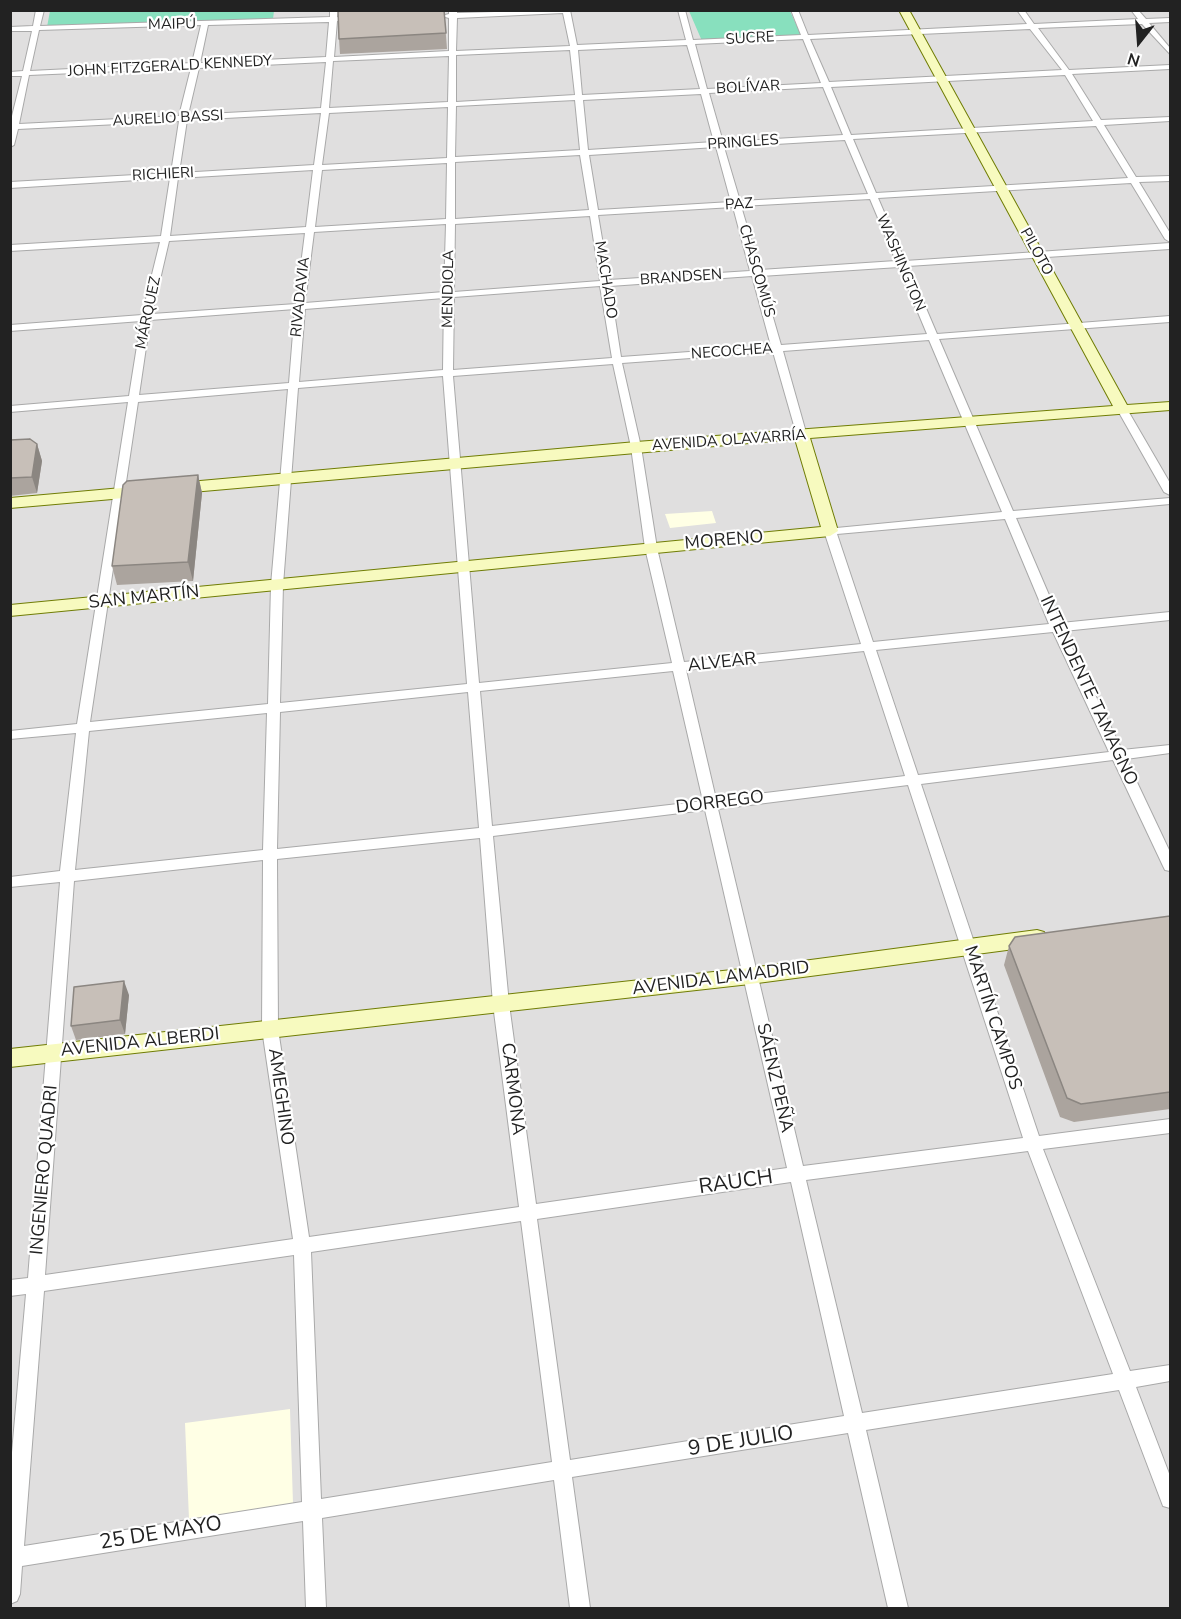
<!DOCTYPE html>
<html>
<head>
<meta charset="utf-8">
<style>
  body { margin:0 }
  #map { position:relative; width:1181px; height:1619px; overflow:hidden; background:#f2efe9; font-family:"Nunito Sans",sans-serif }
  canvas { display:block }
  .frame { position:absolute; inset:0; border:12px solid #222; pointer-events:none }
  .north { position:absolute; left:1109px; top:12px; width:60px; height:60px; -webkit-text-stroke:4px #fff; paint-order:stroke; rotate:197deg; font-size:16px; font-weight:700; line-height:24px; text-align:center; color:#222 }
  .north::after { content:''; display:block; margin:auto; width:21px; height:27px; background:#222; clip-path:polygon(50% 0,100% 100%,50% 72%,0 100%) }
</style>
</head>
<body>
<div id="map">
<canvas width="1181" height="1619"></canvas>
<div class="frame"></div>
<div class="north">N</div>
</div>
<script>
const context = document.querySelector('canvas').getContext('2d');
context.lineJoin = 'round';
function fillPath(path, color) { context.fillStyle = color; context.fill(path, 'evenodd'); }
const shape = rows => new Path2D(rows.map(r => 'M' + r).join(''));
function trace(path, color, width, dash) { context.strokeStyle = color; context.lineWidth = width; context.lineCap = dash ? 'butt' : 'round'; context.setLineDash(dash || []); context.stroke(path); }
function write(font, color, halo, rows, align = 'center') {
  context.font = font + ' "Nunito Sans",sans-serif'; context.lineWidth = 4.5; context.setLineDash([]); context.textBaseline = 'middle'; context.strokeStyle = halo; context.fillStyle = color; for (const [text, x, y, turn = 0] of rows) {
    context.save(); context.translate(x, y); context.rotate((+turn || 0) * Math.PI / 180); context.textAlign = isNaN(turn) ? turn : align; if (halo) context.strokeText(text, 0, 0); context.fillText(text, 0, 0); context.restore();
  }
}
fillPath(shape([
  [11,11,1170,11,1170,1608,11,1608]
]), '#e0dfdf');
fillPath(shape([
  [712,511,716,523,670,528,665,514],
  [290,1409,293,1504,189,1519,185,1423]
]), '#ffffe5');
fillPath(shape([
  [50,11,274,11,273,19,47,27],
  [689,11,790,11,802,37,702,41]
]), '#88e0be');
const street = shape([
  [36,10,44,10,40,26,330,17,330,10,338,10,337,17,346,19,337,21,334,57,449,51,449,18,441,16,449,14,449,10,457,10,457,13,570,10,577,45,686,40,678,10,685,10,693,40,801,35,791,10,798,10,808,35,1027,24,1017,10,1024,10,1034,24,1138,19,1131,10,1138,10,1146,19,1170,18,1170,22,1149,23,1170,48,1170,54,1142,24,1038,28,1069,70,1170,65,1170,69,1072,74,1101,120,1170,117,1170,121,1104,125,1136,177,1170,176,1170,181,1139,182,1170,233,1170,242,1165,239,1131,183,878,198,905,261,1170,243,1170,249,908,266,937,334,1170,316,1170,322,939,339,1013,511,1170,498,1170,504,1016,518,1061,623,1170,612,1170,620,1064,631,1122,750,1170,745,1170,753,1126,759,1170,852,1170,871,1165,870,1163,866,1113,760,921,784,1039,1136,1170,1119,1170,1133,1043,1149,1130,1371,1170,1365,1170,1381,1136,1387,1170,1476,1170,1508,1163,1506,1119,1390,866,1430,908,1608,888,1608,848,1433,572,1477,590,1608,570,1608,554,1480,322,1518,326,1608,306,1608,303,1521,22,1566,20,1594,17,1601,10,1604,10,1475,26,1294,10,1296,10,1280,28,1278,60,882,10,887,10,877,60,871,76,733,10,739,10,731,77,724,128,402,10,412,10,406,129,396,141,321,10,331,10,325,142,315,160,242,10,251,10,245,161,236,170,178,10,188,10,182,171,173,179,121,18,129,14,145,10,147,10,124,22,76,10,76,10,72,23,71,32,31,10,31,10,27,33,26,36,10],
  [563,13,570,46,456,51,457,18,563,13],
  [329,22,326,57,200,63,208,25,329,22],
  [201,25,192,63,30,71,39,30,201,25],
  [1030,29,1062,70,829,82,810,39,1030,29],
  [803,39,821,83,707,89,695,44,803,39],
  [687,45,700,89,582,95,578,50,687,45],
  [570,50,575,95,456,102,456,55,570,50],
  [449,56,448,102,329,108,333,61,449,56],
  [326,62,321,108,188,115,199,68,326,62],
  [191,68,179,116,19,124,29,75,191,68],
  [1065,75,1093,121,851,135,831,87,1065,75],
  [823,87,843,135,723,142,709,93,823,87],
  [701,94,714,142,588,150,583,100,701,94],
  [575,100,580,150,455,157,456,106,575,100],
  [448,107,447,158,322,165,329,113,448,107],
  [321,113,314,165,179,173,187,120,321,113],
  [1096,126,1128,178,876,193,853,139,1096,126],
  [845,140,868,194,740,201,724,147,845,140],
  [716,147,731,202,598,210,589,155,716,147],
  [580,155,589,210,455,219,455,162,580,155],
  [447,163,446,219,315,227,322,170,447,163],
  [313,170,306,227,170,236,178,178,313,170],
  [870,199,896,261,760,270,741,206,870,199],
  [733,207,750,271,609,280,598,215,733,207],
  [590,216,600,281,454,292,455,224,590,216],
  [446,224,444,292,305,303,314,232,446,224],
  [305,233,296,304,152,314,169,241,305,233],
  [899,267,927,334,781,345,761,276,899,267],
  [752,276,771,346,621,357,610,286,752,276],
  [600,286,612,358,453,370,454,297,600,286],
  [444,298,443,370,299,382,305,309,444,298],
  [295,309,289,383,139,395,150,320,295,309],
  [929,340,1002,512,826,529,824,531,861,644,684,662,657,548,641,447,622,363,773,352,797,436,802,439,807,436,783,351,929,340],
  [613,364,631,447,645,548,672,663,479,683,453,376,613,364],
  [443,376,467,684,280,703,283,585,298,388,443,376],
  [288,389,271,585,268,704,90,722,138,402,288,389],
  [1005,519,1049,624,873,642,837,534,1005,519],
  [1053,632,1109,752,918,775,876,650,1053,632],
  [864,651,905,776,716,799,686,670,864,651],
  [673,671,703,801,492,826,480,691,673,671],
  [468,692,479,828,277,849,280,712,468,692],
  [267,713,263,850,75,870,89,731,267,713],
  [908,785,1023,1138,803,1166,718,809,908,785],
  [705,810,787,1168,536,1204,509,1004,493,836,705,810],
  [480,838,493,1004,519,1207,309,1237,278,1029,277,859,480,838],
  [263,860,262,1029,293,1239,45,1275,74,881,263,860],
  [1028,1151,1113,1374,862,1413,806,1180,1028,1151],
  [791,1182,844,1416,570,1460,537,1219,791,1182],
  [521,1221,552,1462,321,1499,311,1252,521,1221],
  [294,1255,302,1502,24,1546,44,1291,294,1255],
  [1122,406,1127,409,1170,483,1170,495,1164,492,1117,409,1122,406]
]);
const secondary = shape([
  [899,10,909,10,1127,405,1170,402,1170,410,810,438,838,531,830,536,10,616,10,605,821,527,795,439,10,508,10,498,636,442,1113,406,899,10],
  [1037,930,1044,932,1047,938,1044,944,1037,946,750,984,10,1067,10,1049,750,968,1037,930]
]);
trace(street, '#a9a9a9', 2);
trace(secondary, '#707d05', 2);
fillPath(street, '#fff');
fillPath(secondary, '#f7fabf');
fillPath(shape([
  [444,10,447,49,340,54,339,39],
  [10,440,37,444,42,461,37,493,10,496],
  [198,475,202,493,193,581,117,585,112,566],
  [1170,916,1170,1109,1074,1122,1060,1117,1004,965,1009,946],
  [129,995,125,1034,76,1040,71,1026]
]), '#aba49e');
fillPath(shape([
  [37,444,42,461,37,493,32,477],
  [198,475,202,493,193,581,188,562],
  [124,981,129,995,125,1034,120,1020]
]), '#8b8681');
const building = shape([
  [338,10,444,10,446,33,339,39,338,10],
  [30,439,37,444,32,477,10,478,10,440,30,439],
  [198,475,188,562,112,566,123,485,127,481,198,475],
  [1170,916,1170,1092,1081,1104,1067,1098,1009,946,1015,937,1170,916],
  [124,981,120,1020,71,1026,74,987,124,981]
]);
fillPath(building, '#c7bfb8');
trace(building, '#8b8681', 1.5);
write('15px', '#222', '#fff', [
  ["MAIPÚ",172,25,-1],
  ["SUCRE",750,39,-3],
  ["JOHN FITZGERALD KENNEDY",170,67,-3],
  ["BOLÍVAR",748,88,-3],
  ["AURELIO BASSI",168,119,-3],
  ["PRINGLES",743,143,-4],
  ["RICHIERI",163,175,-3],
  ["PAZ",739,205,-4],
  ["PILOTO",1036,252,61],
  ["WASHINGTON",900,263,67],
  ["CHASCOMÚS",756,271,74],
  ["BRANDSEN",681,278,-4],
  ["MACHADO",605,280,81],
  ["MENDIOLA",449,289,-89],
  ["RIVADAVIA",301,297,-84],
  ["MÁRQUEZ",149,313,-78],
  ["NECOCHEA",732,352,-4],
  ["AVENIDA OLAVARRÍA",729,441,-4]
]);
write('18px', '#222', '#fff', [
  ["MORENO",724,541,-5],
  ["SAN MARTÍN",144,598,-6],
  ["ALVEAR",722,663,-6],
  ["INTENDENTE TAMAGNO",1088,691,65],
  ["DORREGO",720,803,-7],
  ["AVENIDA LAMADRID",721,979,-7],
  ["MARTÍN CAMPOS",992,1018,72],
  ["AVENIDA ALBERDI",140,1043,-6],
  ["SÁENZ PEÑA",774,1078,77],
  ["CARMONA",512,1089,83],
  ["AMEGHINO",280,1097,82],
  ["INGENIERO QUADRI",45,1170,-85]
]);
write('21px', '#222', '#fff', [
  ["RAUCH",736,1183,-8],
  ["9 DE JULIO",741,1442,-9],
  ["25 DE MAYO",161,1534,-9]
]);
</script>
</body>
</html>
